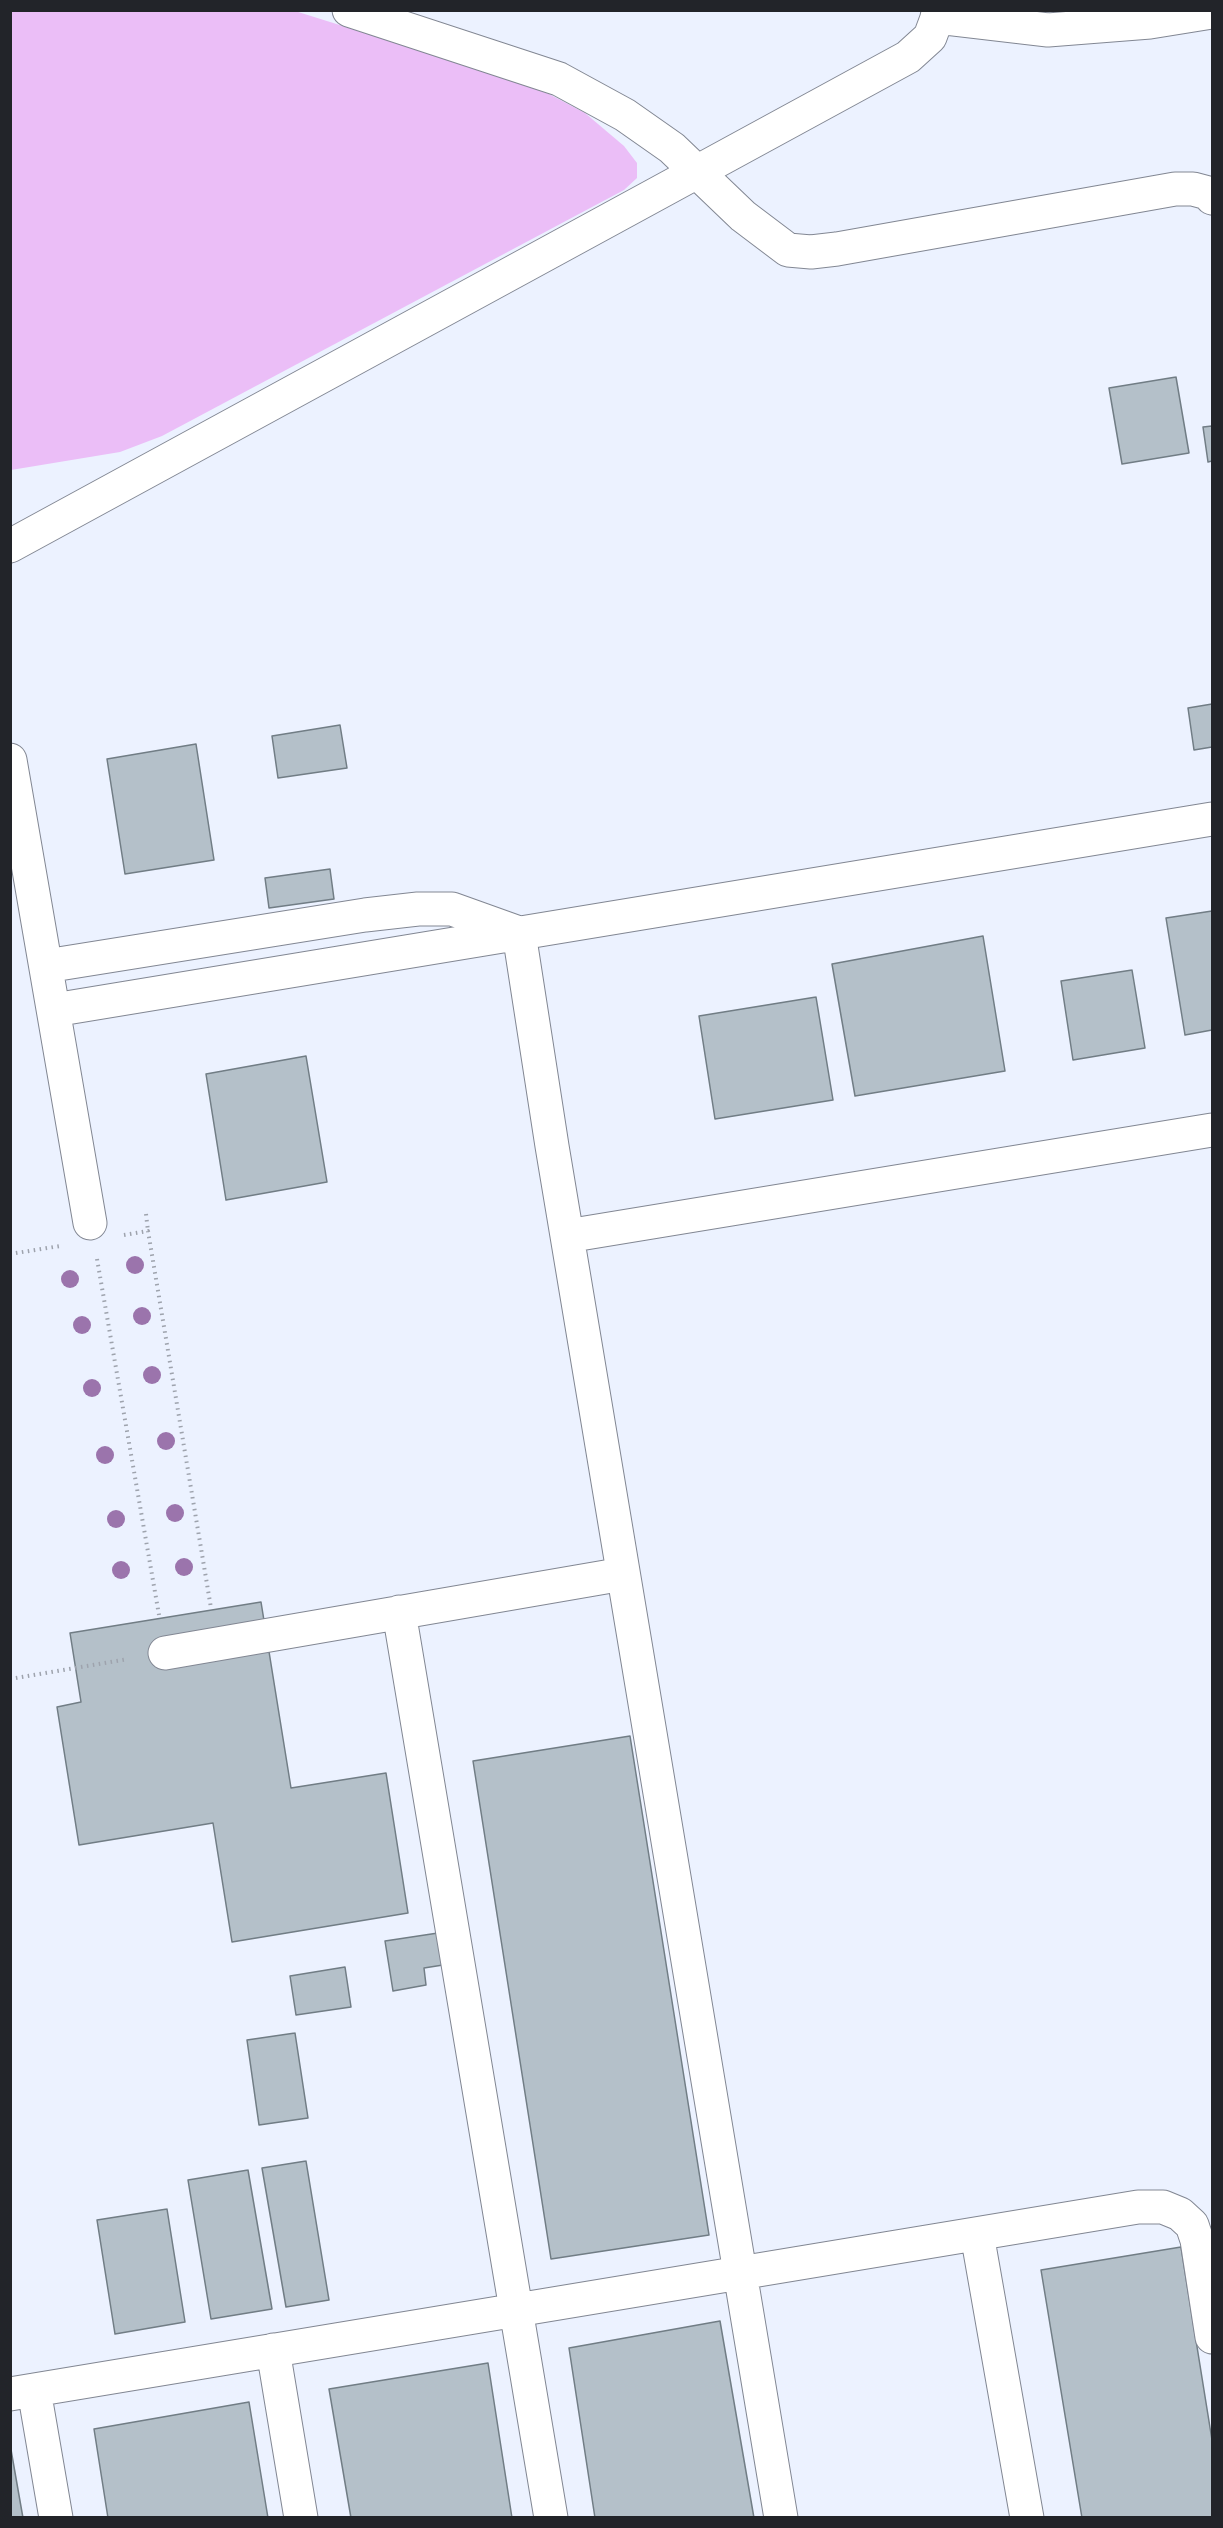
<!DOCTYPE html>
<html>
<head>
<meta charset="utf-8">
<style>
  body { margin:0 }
  #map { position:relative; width:1223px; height:2528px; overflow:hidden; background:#ecf2ff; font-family:"DM Sans",sans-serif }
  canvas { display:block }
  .frame { position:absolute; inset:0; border:12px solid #222429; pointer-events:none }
</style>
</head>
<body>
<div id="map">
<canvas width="1223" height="2528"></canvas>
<div class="frame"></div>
</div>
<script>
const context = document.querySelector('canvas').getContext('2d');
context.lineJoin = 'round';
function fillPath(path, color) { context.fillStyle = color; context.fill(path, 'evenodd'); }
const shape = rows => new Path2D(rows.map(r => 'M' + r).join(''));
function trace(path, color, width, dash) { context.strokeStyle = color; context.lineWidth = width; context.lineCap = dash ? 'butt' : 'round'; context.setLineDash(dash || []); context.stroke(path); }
fillPath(shape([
  [11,11,295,11,483,70,549,94,585,113,624,146,637,163,637,178,624,190,162,436,120,452,11,470]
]), '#ebbef7');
const building = shape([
  [1176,377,1189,453,1122,464,1109,388,1176,377],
  [1212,426,1212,461,1208,462,1203,427,1212,426],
  [1212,704,1212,747,1194,750,1188,708,1212,704],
  [340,725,347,768,278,778,272,736,340,725],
  [196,744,214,860,125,874,107,759,196,744],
  [330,869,334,899,269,908,265,878,330,869],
  [1212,911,1212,1030,1185,1035,1166,918,1212,911],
  [983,936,1005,1071,855,1096,832,964,983,936],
  [1132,970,1145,1048,1073,1060,1061,981,1132,970],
  [816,997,833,1100,715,1119,699,1016,816,997],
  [306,1056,327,1182,226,1200,206,1074,306,1056],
  [261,1602,291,1788,386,1773,408,1913,232,1942,213,1823,79,1845,57,1707,81,1702,70,1633,261,1602],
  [630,1736,709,2235,551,2259,473,1761,630,1736],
  [438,1933,443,1965,424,1968,426,1985,393,1991,385,1941,438,1933],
  [345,1967,351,2007,296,2015,290,1976,345,1967],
  [295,2033,308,2118,259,2125,247,2040,295,2033],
  [306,2161,329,2300,286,2307,262,2168,306,2161],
  [248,2170,272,2309,211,2319,188,2180,248,2170],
  [167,2209,185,2322,115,2334,97,2220,167,2209],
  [1181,2247,1212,2440,1212,2518,1082,2518,1041,2270,1181,2247],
  [720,2321,754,2518,595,2518,569,2348,720,2321],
  [488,2363,512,2518,351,2518,329,2389,488,2363],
  [249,2402,268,2518,108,2518,94,2429,249,2402],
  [10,2444,23,2518,10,2518,10,2444]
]);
fillPath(building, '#b4c0c9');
trace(building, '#717d85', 1.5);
const minor = shape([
  [349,10,559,79,625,115,672,148,743,216,788,250,811,252,837,249,1175,189,1193,189,1208,193,1212,198],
  [937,17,1048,30,1150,22,1212,12],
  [10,546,908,57,930,37,940,10],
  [10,760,90,1223],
  [46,966,365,915,418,909,452,909,519,933,552,1146,781,2518],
  [54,1010,1212,819],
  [567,1236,1212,1130],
  [399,1612,551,2518],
  [165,1653,623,1574],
  [977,2234,1027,2518],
  [273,2350,301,2518],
  [34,2390,56,2518],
  [10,2394,1138,2207,1163,2207,1180,2214,1192,2225,1197,2240,1212,2337]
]);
trace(minor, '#828793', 35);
trace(shape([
  [146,1214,148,1231],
  [124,1235,148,1231,211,1608],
  [10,1254,60,1246],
  [97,1259,159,1615],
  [10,1679,128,1659]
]), '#9ea3ad', 4, [1.5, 4.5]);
trace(minor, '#fff', 33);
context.fillStyle = '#9b74ac';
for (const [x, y] of [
  [135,1265],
  [70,1279],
  [142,1316],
  [82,1325],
  [152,1375],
  [92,1388],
  [166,1441],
  [105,1455],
  [175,1513],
  [116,1519],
  [184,1567],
  [121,1570]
]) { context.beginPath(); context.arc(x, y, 9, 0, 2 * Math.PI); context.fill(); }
</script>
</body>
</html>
